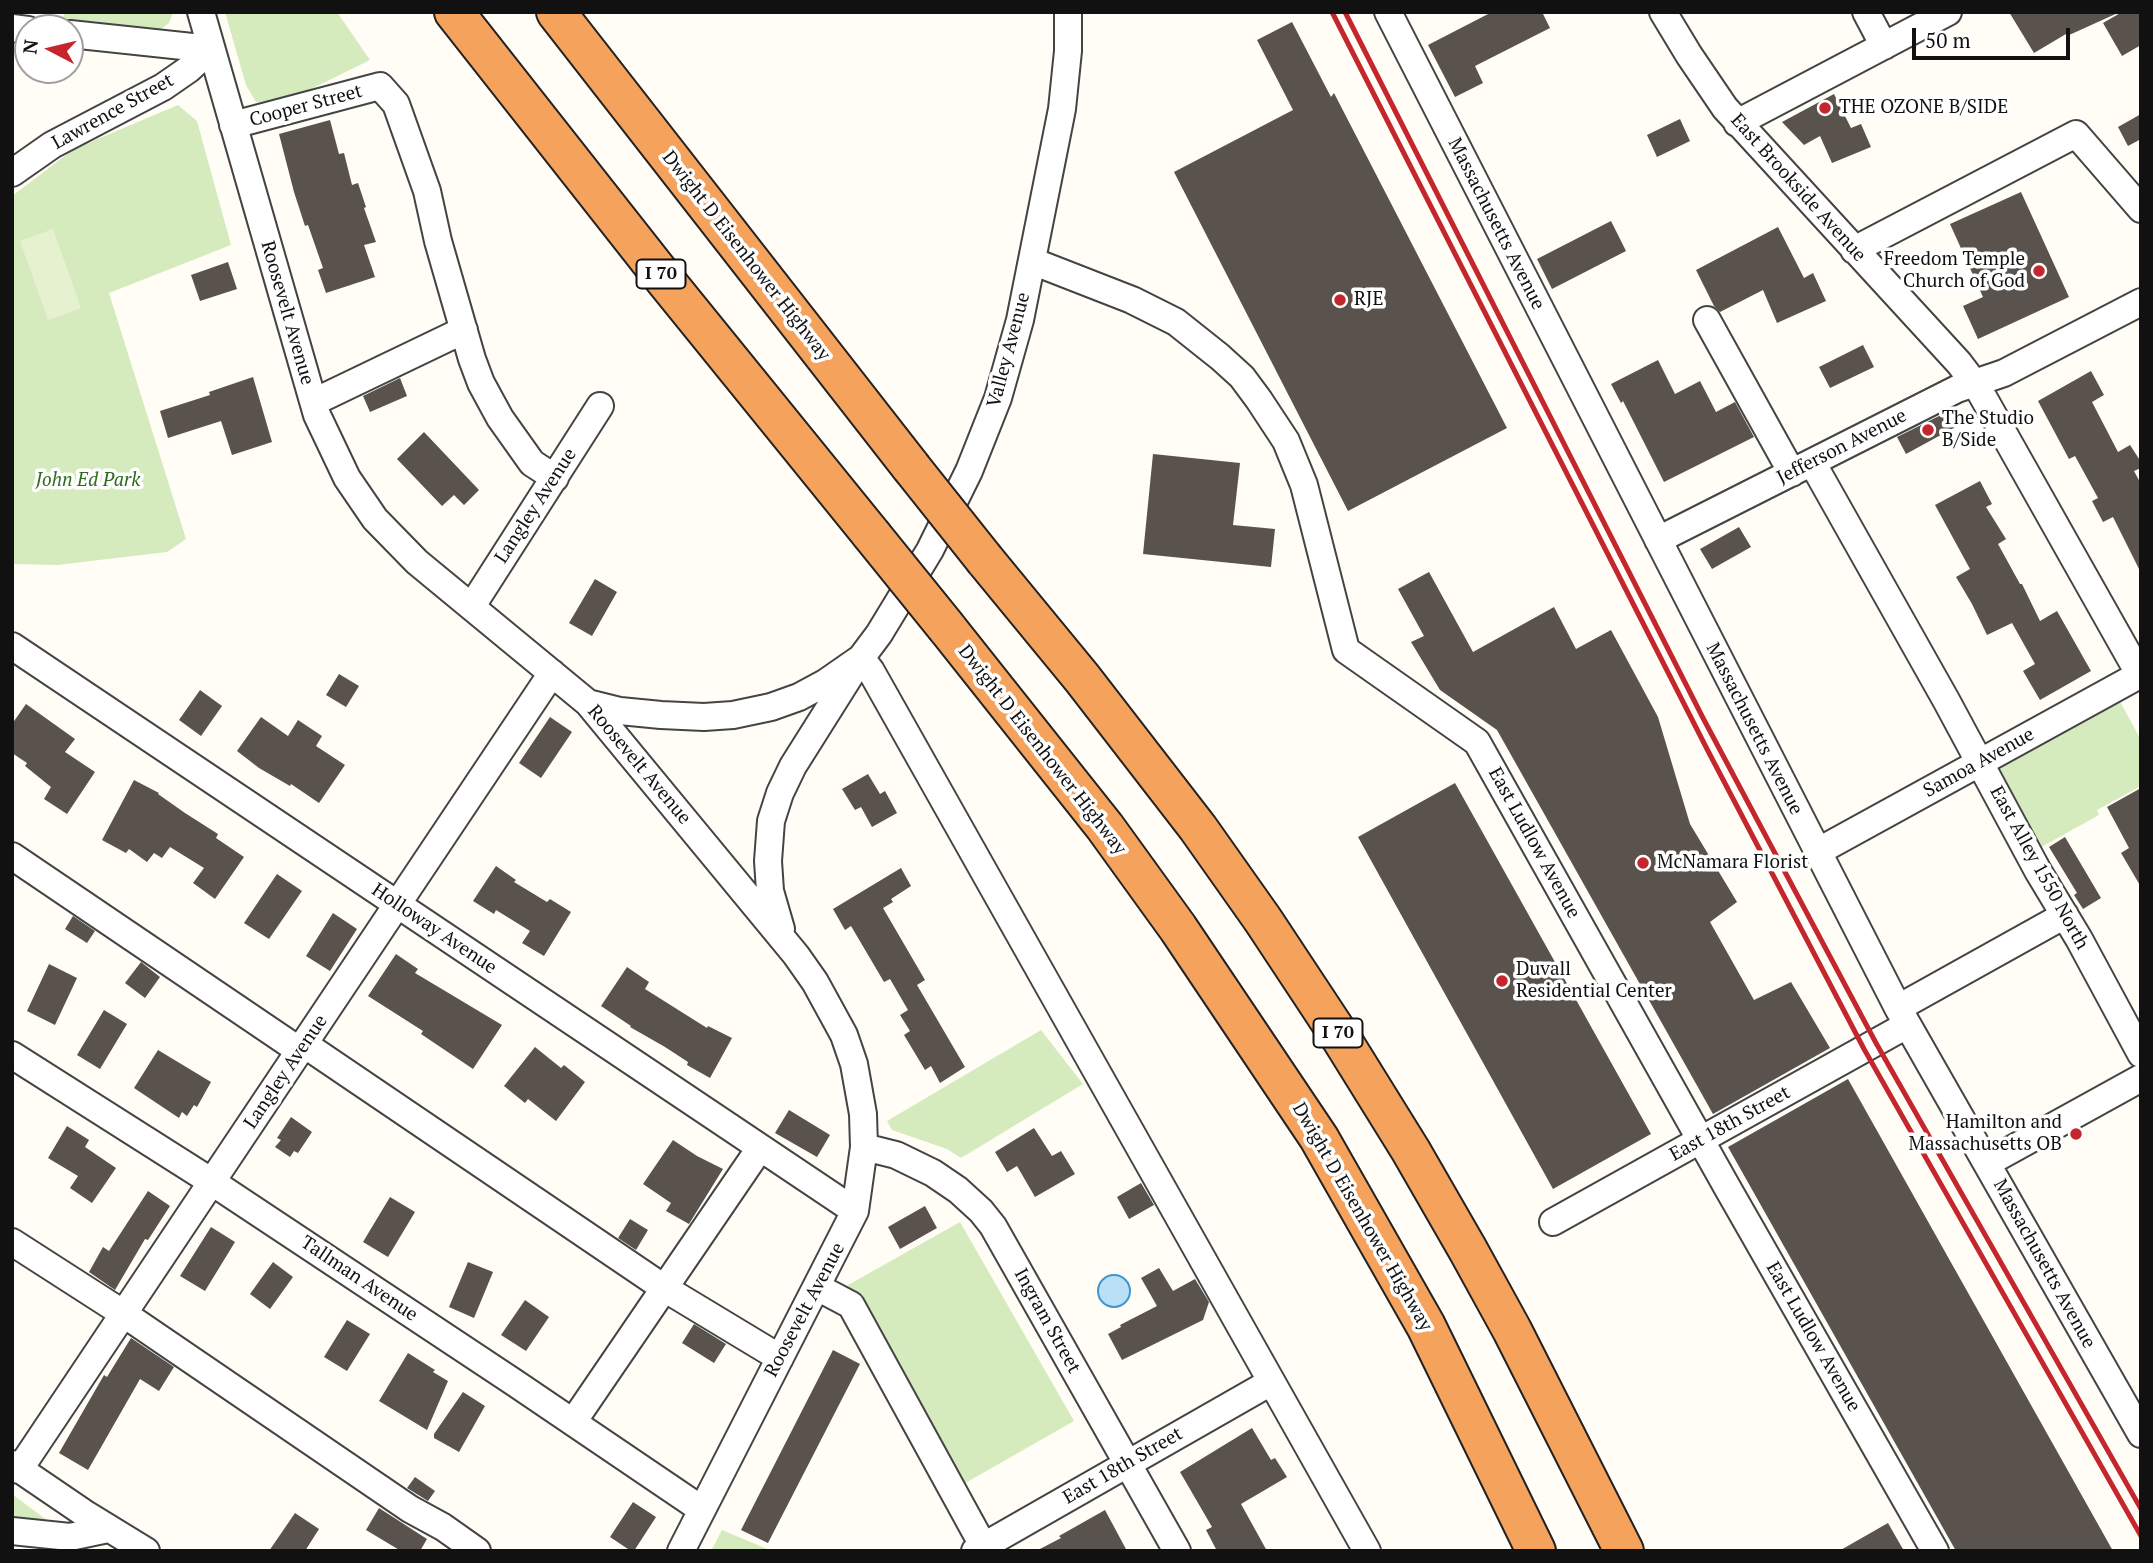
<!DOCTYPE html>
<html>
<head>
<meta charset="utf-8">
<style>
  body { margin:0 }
  #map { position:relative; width:2153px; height:1563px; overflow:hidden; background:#fffdf5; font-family:"PT Serif",serif }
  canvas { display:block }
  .frame { position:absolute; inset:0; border:14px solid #111; pointer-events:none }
  .north { position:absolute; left:14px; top:14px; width:70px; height:70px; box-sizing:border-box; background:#fff; border:2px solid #a0a0a0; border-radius:50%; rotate:277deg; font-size:19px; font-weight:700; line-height:28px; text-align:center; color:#111 }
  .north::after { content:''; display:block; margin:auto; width:24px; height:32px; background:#c4262e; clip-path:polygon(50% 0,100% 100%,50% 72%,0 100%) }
  .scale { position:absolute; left:1912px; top:28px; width:158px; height:32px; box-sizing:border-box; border:4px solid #111; border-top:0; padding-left:9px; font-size:21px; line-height:24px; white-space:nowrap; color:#111; -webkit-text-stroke:5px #fff; paint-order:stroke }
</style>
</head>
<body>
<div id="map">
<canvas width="2153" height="1563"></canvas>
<div class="frame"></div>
<div class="north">N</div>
<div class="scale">50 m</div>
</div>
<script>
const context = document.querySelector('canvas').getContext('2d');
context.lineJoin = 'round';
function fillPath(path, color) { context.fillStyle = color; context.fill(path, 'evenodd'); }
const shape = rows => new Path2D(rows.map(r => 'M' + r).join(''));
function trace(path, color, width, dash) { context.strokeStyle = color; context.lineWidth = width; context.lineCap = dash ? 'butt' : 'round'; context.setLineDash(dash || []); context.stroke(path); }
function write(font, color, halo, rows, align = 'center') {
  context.font = font + ' "PT Serif",serif'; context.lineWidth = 7; context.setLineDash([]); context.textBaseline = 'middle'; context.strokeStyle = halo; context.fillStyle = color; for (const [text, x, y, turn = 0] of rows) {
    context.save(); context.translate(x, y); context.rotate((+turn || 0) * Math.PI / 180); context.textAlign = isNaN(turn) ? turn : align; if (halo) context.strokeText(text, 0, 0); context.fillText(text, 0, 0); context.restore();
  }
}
fillPath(shape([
  [65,12,173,12,173,13,169,23,161,29,151,31,61,22],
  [225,12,337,12,370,60,303,93,268,103,256,102,246,85],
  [178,105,197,121,231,245,109,293,186,539,167,552,57,565,12,564,12,196,74,149],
  [2118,698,2141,740,2141,786,2097,810,2099,815,2036,850,1994,767],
  [1041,1030,1083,1084,961,1158,947,1149,892,1130,887,1121],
  [960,1222,1074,1421,960,1486,841,1289],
  [12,1494,52,1524,12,1520],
  [722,1530,772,1551,711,1551]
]), '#d5ebbd');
fillPath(shape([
  [53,229,81,308,48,320,20,241]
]), '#e6f2cf');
const water = shape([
  '1098 1291a16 16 0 1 1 32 0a16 16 0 1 1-32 0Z'
]);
fillPath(water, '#b9e0f7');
trace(water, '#3f96cf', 2);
fillPath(shape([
  [1492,12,1542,12,1550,28,1475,66,1483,83,1455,97,1428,45],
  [2009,12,2120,12,2067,36,2066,34,2034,53],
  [2122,12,2141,12,2141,45,2122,56,2103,23],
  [1292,22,1331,97,1334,93,1507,428,1348,511,1174,172,1293,110,1257,40],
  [1834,94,1851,128,1861,124,1871,147,1832,163,1820,136,1804,145,1782,122],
  [2141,114,2141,139,2128,146,2118,127],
  [1680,119,1690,141,1657,157,1647,135],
  [330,120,339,154,344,153,352,185,358,183,366,207,364,208,376,242,364,245,375,277,326,293,318,270,323,268,308,225,305,226,294,192,279,134],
  [2021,192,2069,297,1978,339,1963,306,1983,297,1950,224],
  [1611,221,1626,251,1552,289,1537,259],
  [1778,227,1804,278,1813,273,1826,301,1777,323,1763,290,1720,312,1714,306,1696,270],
  [228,262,237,289,200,301,191,275],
  [1863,345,1874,367,1830,388,1819,367],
  [1658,360,1675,394,1700,381,1716,412,1735,402,1754,437,1664,482,1623,401,1621,403,1611,384],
  [2091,371,2104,395,2092,402,2118,452,2130,445,2141,462,2141,468,2134,471,2141,484,2141,573,2113,517,2103,522,2092,501,2098,498,2075,456,2069,459,2038,401],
  [253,377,272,442,232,455,221,421,168,438,160,411,210,395,209,392],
  [400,378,407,396,370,412,363,396],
  [1953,409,1961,424,1906,454,1897,437],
  [424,432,479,490,464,505,454,495,442,506,397,459],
  [1153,454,1240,463,1233,525,1275,529,1271,567,1143,554],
  [1980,481,1992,504,1986,507,2006,539,1998,544,2020,584,2022,584,2040,621,2057,611,2091,671,2040,700,2023,671,2035,664,2012,623,1987,635,1972,604,1956,577,1970,569,1935,505],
  [1739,527,1751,547,1712,569,1700,549],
  [1429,572,1473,652,1554,607,1576,649,1611,630,1658,717,1690,824,1737,902,1710,922,1754,1000,1791,982,1830,1048,1713,1114,1497,730,1440,690,1411,642,1424,636,1398,589],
  [595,579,617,592,592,636,569,623],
  [339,674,359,686,346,707,326,695],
  [200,690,222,706,201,736,179,720],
  [26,704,75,739,65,752,95,772,67,814,44,799,51,787,25,766,27,763,12,753,12,724],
  [261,717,288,736,298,720,322,736,316,746,345,765,319,803,291,784,290,786,259,768,237,751],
  [550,717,572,732,541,778,519,763],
  [868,774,880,794,885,791,897,813,872,827,861,807,855,810,842,789],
  [134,780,159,793,158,794,185,813,218,834,216,838,244,857,215,899,193,883,204,868,170,847,162,858,154,853,147,862,129,849,126,853,102,840],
  [1455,783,1651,1134,1553,1189,1358,837],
  [2141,788,2141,887,2121,853,2129,848,2107,807],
  [2065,837,2101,898,2083,909,2074,895,2077,893,2049,847],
  [496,866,516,880,514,882,547,902,550,899,571,912,544,956,522,943,530,931,496,910,494,914,473,901],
  [901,868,911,886,891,899,893,902,883,908,925,980,917,985,965,1067,940,1083,931,1066,925,1070,904,1035,910,1031,900,1015,908,1010,890,979,884,982,851,926,845,930,833,909],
  [277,874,302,891,269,939,244,923],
  [333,913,357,929,330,971,306,956],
  [73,916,95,931,87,943,65,929],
  [396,954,418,969,415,973,502,1025,473,1069,421,1034,423,1031,368,996],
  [141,962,160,977,145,998,125,983],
  [49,964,77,978,55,1025,27,1011],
  [627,967,649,982,645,989,707,1028,708,1026,732,1038,710,1078,687,1065,688,1062,665,1047,630,1027,631,1026,601,1006],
  [104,1010,127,1024,100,1069,77,1055],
  [535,1047,561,1068,564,1065,585,1082,556,1121,528,1099,525,1103,504,1086],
  [158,1050,211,1082,197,1107,194,1105,187,1116,182,1112,179,1118,134,1088],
  [1848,1079,2113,1551,1956,1551,1728,1147],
  [789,1110,830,1135,817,1157,775,1133],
  [291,1117,312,1132,298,1153,294,1151,290,1157,275,1147,281,1140,277,1138],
  [67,1126,89,1140,85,1147,116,1168,92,1203,70,1188,78,1176,48,1158],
  [1034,1128,1052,1156,1061,1151,1075,1174,1035,1197,1017,1166,1007,1172,995,1152],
  [673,1140,697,1156,723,1169,689,1224,666,1211,671,1203,643,1184],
  [1141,1183,1154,1205,1129,1219,1117,1197],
  [148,1191,170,1206,148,1240,145,1239,115,1290,89,1272,103,1247,109,1251],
  [390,1197,415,1212,388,1257,363,1242],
  [925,1206,937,1228,900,1249,888,1227],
  [630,1219,648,1230,636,1250,618,1238],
  [211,1227,235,1242,205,1291,180,1276],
  [273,1262,293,1277,270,1309,250,1294],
  [468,1262,493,1272,474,1318,449,1307],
  [1159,1268,1173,1291,1195,1279,1209,1302,1203,1320,1122,1360,1108,1334,1121,1327,1120,1325,1157,1306,1141,1278],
  [525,1300,549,1317,526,1351,501,1335],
  [347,1320,370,1334,347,1371,324,1357],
  [694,1324,726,1344,714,1363,682,1343],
  [131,1338,174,1367,159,1391,140,1379,88,1470,59,1453,104,1375,107,1377],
  [833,1350,860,1364,768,1543,741,1530],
  [408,1353,435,1370,433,1372,448,1381,427,1430,379,1401],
  [463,1392,485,1406,459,1452,434,1438,434,1434],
  [1252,1428,1271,1460,1275,1458,1287,1477,1241,1504,1267,1551,1217,1551,1206,1530,1212,1527,1180,1472],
  [415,1477,435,1491,428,1501,407,1488],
  [633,1502,656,1517,634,1551,631,1551,610,1537],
  [379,1508,427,1539,420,1551,401,1551,366,1530],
  [1105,1510,1127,1551,1036,1551,1061,1538,1059,1536],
  [295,1513,319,1529,305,1551,269,1551],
  [1888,1523,1904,1551,1839,1551]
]), '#5a524d');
const minor = shape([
  [201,12,317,415,347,478,375,519,417,562,588,703,796,955,815,982,844,1035,854,1064,863,1114,864,1147,855,1211,681,1551],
  [1388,12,1898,1008,2141,1434],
  [1663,12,1689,55,1725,108,1959,363,1978,388,2141,677],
  [1866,12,1884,46],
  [12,28,28,30],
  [70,34,211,49],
  [1737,123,1948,12],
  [233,125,380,86,396,104,427,191,438,241,472,359,481,383,500,418,532,463,555,478],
  [12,173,52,145,163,87,189,69,211,49],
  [1854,250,2076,134,2141,209],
  [1032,261,1132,300,1176,322,1220,357,1242,377,1259,400,1286,441,1304,485,1346,650,1477,742,1727,1187,1935,1551],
  [1707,320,1792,473],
  [314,402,464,330],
  [1813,464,1946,700,2038,871,2079,939,2141,1054],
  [1658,540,1957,389,2004,373,2141,302],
  [472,606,600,406],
  [12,646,855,1211],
  [588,703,620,711,661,715,704,717,733,715,771,707,799,697,825,683,861,658,871,671,1367,1551],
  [1817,852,2141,674],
  [12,856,300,1051],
  [781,929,770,891,768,861,771,821,780,793,793,766,861,658,879,634,930,550,969,471,998,398,1020,320,1062,109,1068,51,1068,12],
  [1898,1008,2065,915],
  [304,1044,664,1288,780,1358],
  [12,1055,212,1182,515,1383,701,1509],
  [864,1147,896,1155,933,1173,958,1190,981,1211,993,1226,1177,1551],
  [1987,1163,2141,1078],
  [1553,1222,1907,1025],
  [12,1242,124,1314,410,1509,443,1527,477,1551],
  [817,1287,851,1305,986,1551],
  [573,1422,760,1148],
  [12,1464,84,1513,146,1551],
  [19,1470,552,673],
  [12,1531,70,1537,108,1529],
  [975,1551,1271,1382]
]);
const highway = shape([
  [454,12,665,280,871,534],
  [556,12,911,467],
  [985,560,1082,678,1198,828,1263,920,1339,1035,1411,1151,1468,1250,1512,1330,1624,1551],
  [947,628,1105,827,1178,928,1319,1138,1426,1326,1536,1551]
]);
trace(minor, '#444', 30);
trace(highway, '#222', 42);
trace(minor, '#fff', 26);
trace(highway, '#f5a25d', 38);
trace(shape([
  [1332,12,1707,749,1864,1049,2141,1536],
  [1345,12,1703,718,1876,1043,2141,1509]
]), '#c4262e', 5);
const highwayBridge = shape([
  [911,467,985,560],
  [871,534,947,628]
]);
trace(highwayBridge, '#222', 42, []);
trace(highwayBridge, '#f5a25d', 38);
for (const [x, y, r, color] of [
  [1825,108,7,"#c4262e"],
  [2039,271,7,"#c4262e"],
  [1340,300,7,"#c4262e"],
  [1928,430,7,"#c4262e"],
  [1643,863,7,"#c4262e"],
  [1502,981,7,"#c4262e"],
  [2076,1134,7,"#c4262e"]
]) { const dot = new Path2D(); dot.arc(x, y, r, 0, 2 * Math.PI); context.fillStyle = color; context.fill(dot); trace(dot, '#fff', 2.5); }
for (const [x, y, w] of [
  [661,274,49],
  [1338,1033,49]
]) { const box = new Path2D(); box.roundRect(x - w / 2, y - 14.5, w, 29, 5); context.fillStyle = '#fff'; context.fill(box); trace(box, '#111', 2); }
write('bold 18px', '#111', null, [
  ["I 70",661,274],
  ["I 70",1338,1033]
]);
write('19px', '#111', '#fff', [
  ["Cooper Street",306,106,-15],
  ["Lawrence Street",113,112,-29],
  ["East Brookside Avenue",1798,188,48],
  ["Massachusetts Avenue",1496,224,63],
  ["Dwight D Eisenhower Highway",746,256,52],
  ["Roosevelt Avenue",287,313,74],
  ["Valley Avenue",1009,350,-75],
  ["Jefferson Avenue",1842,447,-27],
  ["Langley Avenue",536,506,-57],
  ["Massachusetts Avenue",1754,729,63],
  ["Dwight D Eisenhower Highway",1042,750,52],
  ["Samoa Avenue",1979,763,-29],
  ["Roosevelt Avenue",639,765,50],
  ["East Ludlow Avenue",1534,843,61],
  ["East Alley 1550 North",2039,868,61],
  ["Holloway Avenue",434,929,34],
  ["Langley Avenue",286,1072,-56],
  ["East 18th Street",1730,1124,-29],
  ["Dwight D Eisenhower Highway",1362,1217,60],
  ["Massachusetts Avenue",2044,1264,61],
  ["Tallman Avenue",359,1279,34],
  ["Roosevelt Avenue",805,1310,-62],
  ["Ingram Street",1047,1321,61],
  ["East Ludlow Avenue",1813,1337,60],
  ["East 18th Street",1123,1466,-30]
]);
write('19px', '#111', '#fff', [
  ["THE OZONE B/SIDE",1839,108],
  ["Freedom Temple",2025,260,"right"],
  ["Church of God",2025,282,"right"],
  ["RJE",1354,300],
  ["The Studio",1942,419],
  ["B/Side",1942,441],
  ["McNamara Florist",1657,863],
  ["Duvall",1516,970],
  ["Residential Center",1516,992],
  ["Hamilton and",2062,1123,"right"],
  ["Massachusetts OB",2062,1145,"right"]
], 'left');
write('italic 19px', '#2f6b1f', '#fff', [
  ["John Ed Park",88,481]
]);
</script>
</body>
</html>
